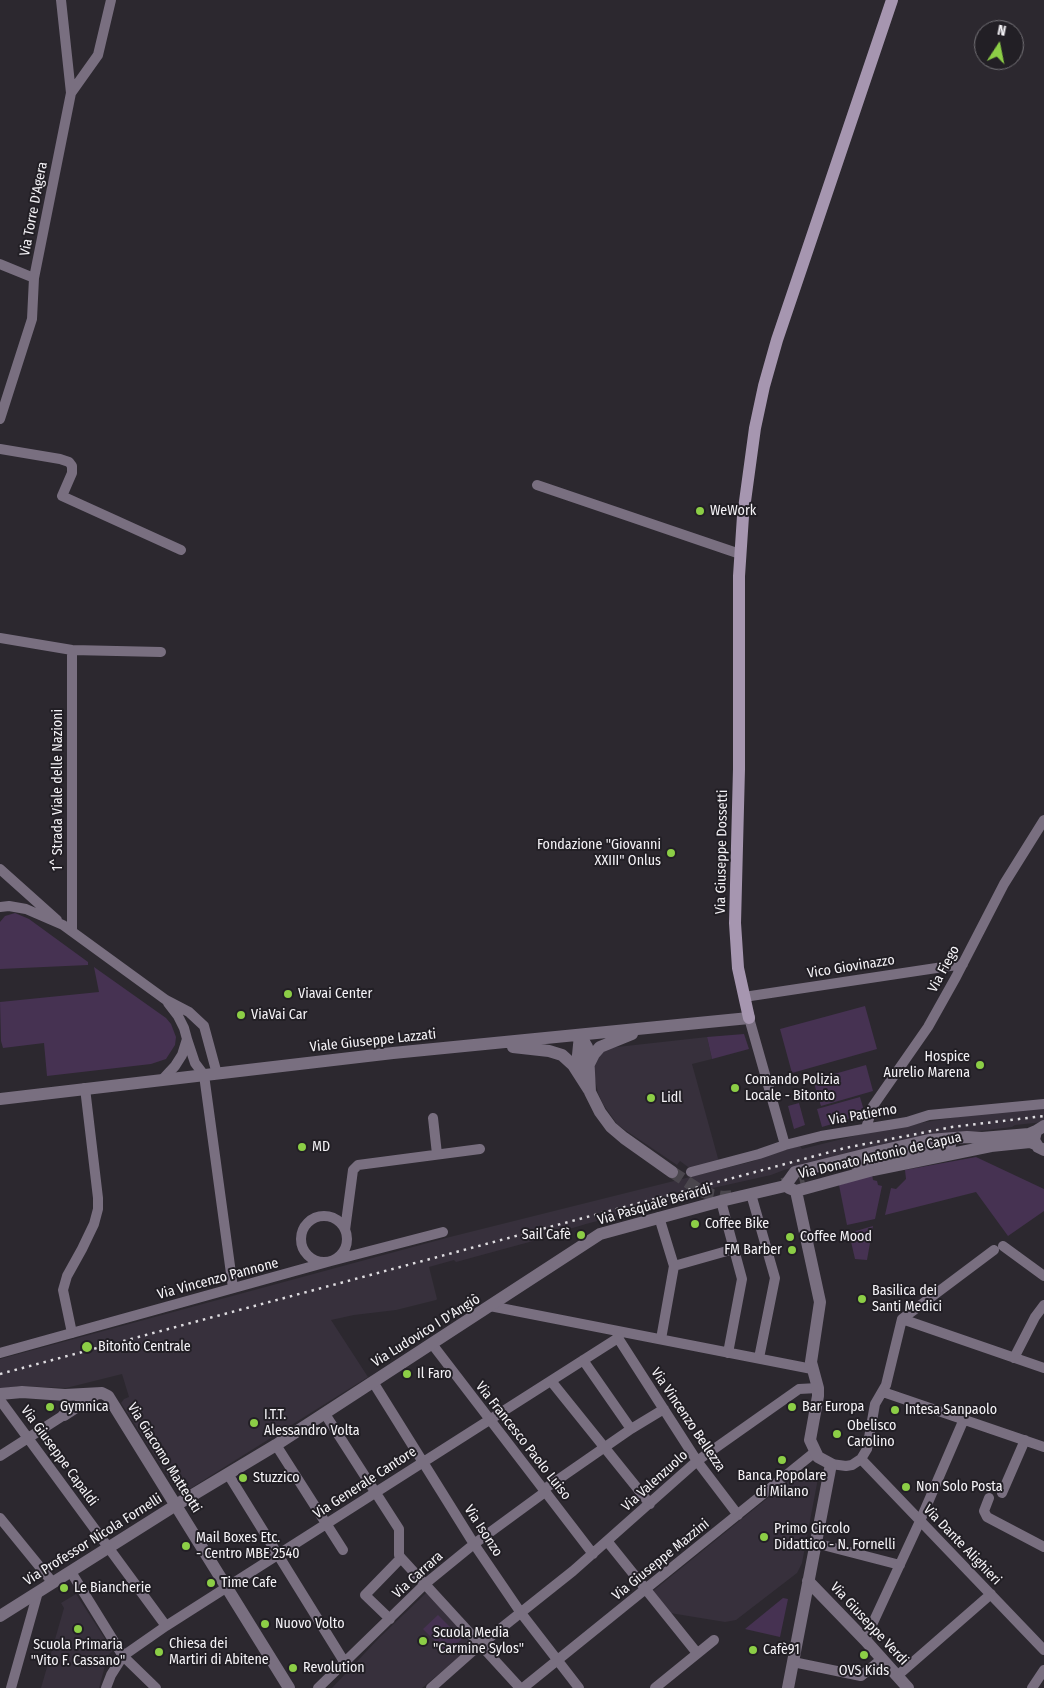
<!DOCTYPE html>
<html>
<head>
<meta charset="utf-8">
<style>
  body { margin:0 }
  #map { position:relative; width:1044px; height:1688px; overflow:hidden; background:#2c282f; font-family:"Fira Sans Condensed",sans-serif }
  canvas { display:block }
  .north { position:absolute; left:974px; top:20px; width:50px; height:50px; box-sizing:border-box; background:#221f25; border:1px solid #767479; border-radius:50%; rotate:11deg; font-size:14px; font-weight:700; line-height:20px; text-align:center; color:#f5f3f7 }
  .north::after { content:''; display:block; margin:auto; width:18px; height:22px; background:#8cce46; clip-path:polygon(50% 0,100% 100%,50% 72%,0 100%) }
</style>
</head>
<body>
<div id="map">
<canvas width="1044" height="1688"></canvas>
<div class="north">N</div>
</div>
<script>
const context = document.querySelector('canvas').getContext('2d');
context.lineJoin = 'round';
function fillPath(path, color) { context.fillStyle = color; context.fill(path, 'evenodd'); }
const shape = rows => new Path2D(rows.map(r => 'M' + r).join(''));
function trace(path, color, width, dash) { context.strokeStyle = color; context.lineWidth = width; context.lineCap = dash ? 'butt' : 'round'; context.setLineDash(dash || []); context.stroke(path); }
function write(font, color, halo, rows, align = 'center') {
  context.font = font + ' "Fira Sans Condensed",sans-serif'; context.lineWidth = 4; context.setLineDash([]); context.textBaseline = 'middle'; context.strokeStyle = halo; context.fillStyle = color; for (const [text, x, y, turn = 0] of rows) {
    context.save(); context.translate(x, y); context.rotate((+turn || 0) * Math.PI / 180); context.textAlign = isNaN(turn) ? turn : align; if (halo) context.strokeText(text, 0, 0); context.fillText(text, 0, 0); context.restore();
  }
}
fillPath(shape([
  [707,1037,712,1059,692,1064,719,1162,692,1170,680,1161,677,1165,625,1130,617,1124,603,1104,598,1093,593,1070,601,1053,608,1048],
  [1044,1108,1044,1122,1015,1125,1012,1127,963,1133,869,1148,784,1170,771,1175,713,1188,715,1190,586,1224,556,1233,555,1235,456,1262,454,1260,429,1267,437,1299,436,1300,396,1310,354,1315,331,1320,368,1377,180,1495,121,1403,124,1399,129,1397,122,1374,66,1388,18,1386,0,1389,0,1359,446,1238,754,1161,760,1157,800,1146,802,1149,858,1135,908,1125,969,1115],
  [805,1470,819,1473,802,1563,797,1573,736,1620,725,1622,670,1613,653,1591,801,1471],
  [426,1593,440,1605,441,1609,474,1645,422,1688,332,1688,379,1638],
  [76,1594,113,1651,108,1655,99,1688,41,1688,64,1608,61,1603]
]), '#37303c');
fillPath(shape([
  [15,913,29,919,88,962,88,965,0,969,0,922,5,916],
  [94,967,166,1018,171,1024,176,1037,175,1045,166,1059,151,1064,47,1076,44,1043,3,1048,1,1041,0,1002,99,992],
  [865,1006,877,1049,792,1073,780,1029],
  [744,1034,749,1049,712,1059,707,1037],
  [866,1065,873,1091,821,1106,813,1080],
  [860,1097,865,1114,822,1127,817,1109],
  [799,1103,805,1125,794,1129,788,1106],
  [976,1157,1044,1189,1044,1211,1008,1236,976,1192,885,1215,891,1188,896,1189,906,1179,905,1170],
  [872,1175,873,1180,877,1181,878,1185,882,1186,875,1219,847,1225,839,1185],
  [873,1226,867,1260,855,1259,849,1233],
  [783,1598,788,1599,780,1637,745,1629],
  [438,1615,462,1639,447,1653,423,1629]
]), '#463252');
trace(shape([
  [672,1172,701,1191,712,1195,723,1197,733,1196],
  [782,1184,804,1179]
]), '#4a464d', 12, [12, 6]);
trace(shape([
  [71,93,98,55,111,0],
  [0,264,34,278],
  [0,419,32,319,34,278,71,93,61,0],
  [0,449,60,459,69,462,72,466,72,473,62,496,181,550],
  [537,485,740,554],
  [0,638,72,650,161,652],
  [72,650,72,930],
  [0,869,57,920],
  [0,907,9,906,26,909,63,925,166,1000,189,1012,204,1026,217,1074],
  [744,997,963,964],
  [749,1018,785,1145],
  [187,1039,195,1063,204,1075,233,1288],
  [162,1080,175,1066,182,1055,187,1039,184,1028,178,1016,168,1003],
  [433,1118,437,1154],
  [866,1128,873,1106,928,1027,956,977,1004,884,1044,820],
  [691,1172,759,1154,785,1145,821,1136,907,1122,929,1115,1044,1104],
  [751,1194,775,1278,759,1358],
  [721,1201,742,1279,728,1353],
  '301 1239a23 23 0 1 1 46 0a23 23 0 1 1-46 0Z',
  [659,1217,674,1266,661,1339],
  [345,1230,353,1170,358,1165,480,1149],
  [1003,1246,1044,1276],
  [674,1266,734,1249],
  [490,1306,812,1369],
  [902,1319,1044,1368],
  [72,1333,63,1290,67,1276,82,1249,94,1224,98,1209,98,1198,85,1088],
  [618,1338,697,1461,738,1515],
  [432,1344,593,1554],
  [0,1353,331,1261,443,1232],
  [1014,1358,1035,1317,1044,1305],
  [583,1360,631,1429],
  [551,1381,650,1504],
  [373,1382,474,1544,521,1613,579,1688],
  [883,1392,1044,1447],
  [0,1400,166,1626],
  [325,1414,399,1529,399,1555,401,1558,520,1688],
  [276,1445,343,1550],
  [0,1456,64,1415],
  [861,1459,1044,1650],
  [831,1464,846,1466,852,1465,861,1459,867,1449,875,1404,886,1385,902,1319,994,1250],
  [228,1474,345,1663],
  [543,1490,631,1429,664,1409],
  [1002,1493,1025,1440],
  [989,1498,984,1511,987,1517,1044,1547],
  [0,1518,53,1583],
  [607,1541,697,1653],
  [815,1543,900,1565],
  [71,1572,123,1656,156,1688],
  [390,1619,365,1595,401,1558],
  [865,1640,920,1521,964,1419],
  [793,1662,861,1676,882,1659],
  [897,1676,991,1594],
  [11,1688,38,1592],
  [106,1688,111,1675,123,1656,166,1626,618,1338,619,1332],
  [318,1688,425,1584,474,1544,545,1492],
  [431,1688,475,1649,573,1571,697,1461,799,1389,818,1388],
  [523,1688,815,1452],
  [655,1688,714,1640],
  [1032,1688,1044,1670]
]), '#796f80', 10);
trace(shape([
  [580,1035,587,1047,588,1053,590,1092,600,1112,611,1127,624,1138,672,1172],
  [580,1035,578,1055,579,1068,582,1074],
  [513,1047,549,1051,562,1055,573,1065,589,1090],
  [589,1064,594,1054,600,1047,632,1034],
  [0,1099,393,1053,749,1018],
  [1044,1126,1036,1131,1034,1140,1038,1147,1044,1150],
  [857,1166,950,1145],
  [785,1186,795,1172,871,1153,929,1140,967,1137,982,1138,1029,1134,1036,1131],
  [789,1188,796,1191,873,1170,991,1146,1030,1142,1035,1144],
  [0,1394,22,1392,65,1395,102,1393,108,1396,289,1688],
  [64,1415,96,1394],
  [808,1581,865,1640,908,1688],
  [0,1616,176,1505,276,1445,600,1234,721,1201,785,1186],
  [788,1688,831,1464,818,1457,810,1440,818,1396,818,1388,811,1362,820,1302,796,1191]
]), '#796f80', 12);
trace(shape([
  [749,1018,738,968,735,923,739,769,739,576,743,516,755,428,764,386,777,340,892,0]
]), '#a696b0', 12);
trace(shape([
  [0,1374,845,1148,952,1127,1044,1116]
]), '#dedce0', 2.5, [2.5, 5]);
for (const [x, y, r, color] of [
  [700,511,5,"#8cce46"],
  [671,853,5,"#8cce46"],
  [288,994,5,"#8cce46"],
  [241,1015,5,"#8cce46"],
  [980,1065,5,"#8cce46"],
  [735,1088,5,"#8cce46"],
  [651,1098,5,"#8cce46"],
  [302,1147,5,"#8cce46"],
  [695,1224,5,"#8cce46"],
  [581,1235,5,"#8cce46"],
  [790,1237,5,"#8cce46"],
  [792,1250,5,"#8cce46"],
  [862,1299,5,"#8cce46"],
  [87,1347,6,"#8cce46"],
  [407,1374,5,"#8cce46"],
  [50,1407,5,"#8cce46"],
  [792,1407,5,"#8cce46"],
  [895,1410,5,"#8cce46"],
  [254,1423,5,"#8cce46"],
  [837,1434,5,"#8cce46"],
  [782,1460,5,"#8cce46"],
  [243,1478,5,"#8cce46"],
  [906,1487,5,"#8cce46"],
  [764,1537,5,"#8cce46"],
  [186,1546,5,"#8cce46"],
  [211,1583,5,"#8cce46"],
  [64,1588,5,"#8cce46"],
  [265,1624,5,"#8cce46"],
  [78,1629,5,"#8cce46"],
  [423,1641,5,"#8cce46"],
  [753,1650,5,"#8cce46"],
  [159,1652,5,"#8cce46"],
  [864,1655,5,"#8cce46"],
  [293,1668,5,"#8cce46"]
]) { const dot = new Path2D(); dot.arc(x, y, r, 0, 2 * Math.PI); context.fillStyle = color; context.fill(dot); trace(dot, '#221f25', 2); }
write('14px', '#f5f3f7', '#221f25', [
  ["Via Torre D'Agera",34,209,-79],
  ["1^ Strada Viale delle Nazioni",58,790,-90],
  ["Via Giuseppe Dossetti",722,852,-89],
  ["Vico Giovinazzo",851,967,-9],
  ["Via Fiego",944,969,-62],
  ["Viale Giuseppe Lazzati",373,1041,-6],
  ["Via Patierno",863,1115,-10],
  ["Via Donato Antonio de Capua",880,1156,-13],
  ["Via Pasquale Berardi",654,1205,-16],
  ["Via Vincenzo Pannone",218,1279,-15],
  ["Via Ludovico I D'Angiò",426,1331,-32],
  ["Via Vincenzo Bellezza",688,1420,56],
  ["Via Francesco Paolo Luiso",523,1441,52],
  ["Via Giuseppe Capaldi",59,1456,54],
  ["Via Giacomo Matteotti",164,1458,58],
  ["Via Valenzuolo",655,1481,-42],
  ["Via Generale Cantore",365,1483,-33],
  ["Via Isonzo",483,1531,57],
  ["Via Professor Nicola Fornelli",93,1540,-32],
  ["Via Dante Alighieri",962,1545,46],
  ["Via Giuseppe Mazzini",661,1560,-39],
  ["Via Carrara",418,1575,-42],
  ["Via Giuseppe Verdi",869,1624,47]
]);
write('14px', '#f5f3f7', '#221f25', [
  ["WeWork",710,511],
  ["Fondazione \"Giovanni",661,845,"right"],
  ["XXIII\" Onlus",661,861,"right"],
  ["Viavai Center",298,994],
  ["ViaVai Car",251,1015],
  ["Hospice",970,1057,"right"],
  ["Aurelio Marena",970,1073,"right"],
  ["Comando Polizia",745,1080],
  ["Locale - Bitonto",745,1096],
  ["Lidl",661,1098],
  ["MD",312,1147],
  ["Coffee Bike",705,1224],
  ["Sail Cafè",571,1235,"right"],
  ["Coffee Mood",800,1237],
  ["FM Barber",782,1250,"right"],
  ["Basilica dei",872,1291],
  ["Santi Medici",872,1307],
  ["Bitonto Centrale",98,1347],
  ["Il Faro",417,1374],
  ["Gymnica",60,1407],
  ["Bar Europa",802,1407],
  ["Intesa Sanpaolo",905,1410],
  ["I.T.T.",264,1415],
  ["Alessandro Volta",264,1431],
  ["Obelisco",847,1426],
  ["Carolino",847,1442],
  ["Banca Popolare",782,1476,"center"],
  ["di Milano",782,1492,"center"],
  ["Stuzzico",253,1478],
  ["Non Solo Posta",916,1487],
  ["Primo Circolo",774,1529],
  ["Didattico - N. Fornelli",774,1545],
  ["Mail Boxes Etc.",196,1538],
  ["- Centro MBE 2540",196,1554],
  ["Time Cafe",221,1583],
  ["Le Biancherie",74,1588],
  ["Nuovo Volto",275,1624],
  ["Scuola Media",433,1633],
  ["\"Carmine Sylos\"",433,1649],
  ["Chiesa dei",169,1644],
  ["Martiri di Abitene",169,1660],
  ["Scuola Primaria",78,1645,"center"],
  ["\"Vito F. Cassano\"",78,1661,"center"],
  ["Cafè91",763,1650],
  ["Revolution",303,1668],
  ["OVS Kids",864,1671,"center"]
], 'left');
</script>
</body>
</html>
